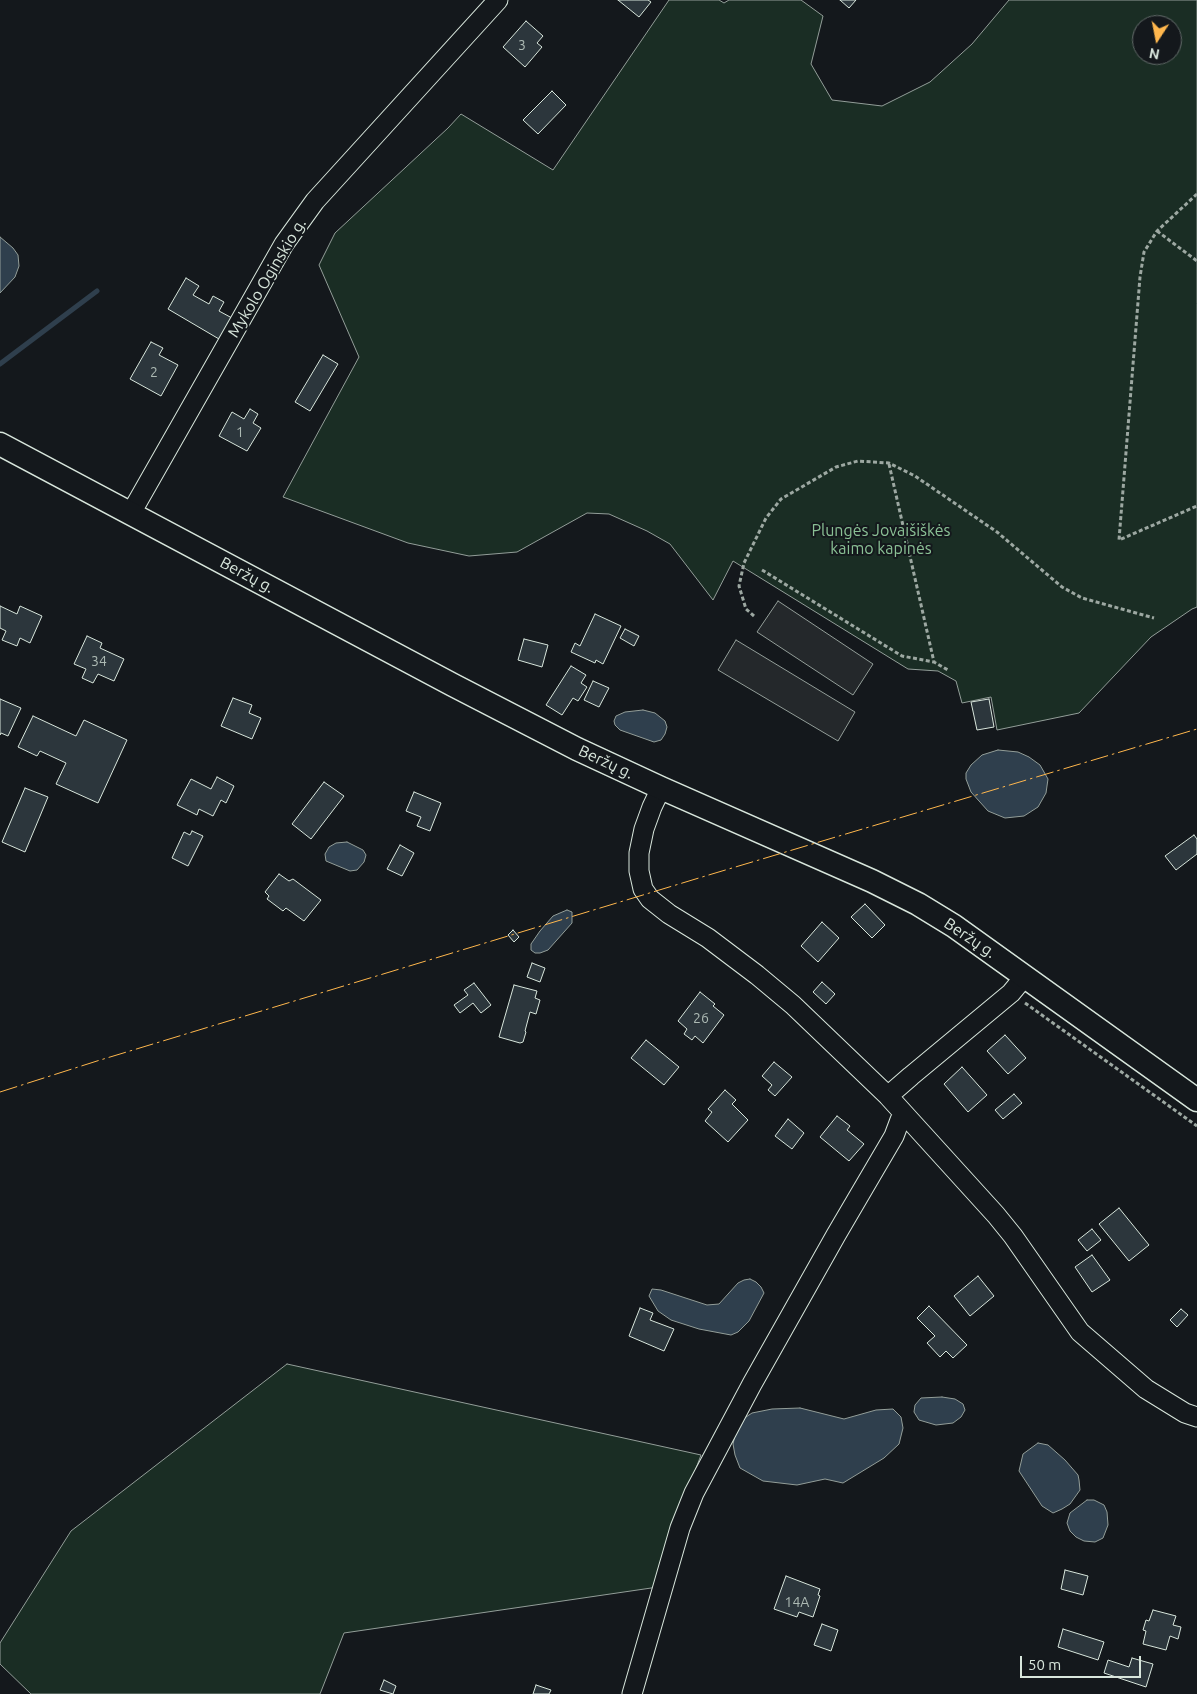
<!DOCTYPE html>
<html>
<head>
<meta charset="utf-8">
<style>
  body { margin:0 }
  #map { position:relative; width:1197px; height:1694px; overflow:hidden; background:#14181c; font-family:Ubuntu,sans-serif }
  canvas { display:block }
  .north { position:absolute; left:1132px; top:15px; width:50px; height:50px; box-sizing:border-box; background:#14181c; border:1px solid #626a69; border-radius:50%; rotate:191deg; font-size:14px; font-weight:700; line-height:20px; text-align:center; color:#d8e6dc }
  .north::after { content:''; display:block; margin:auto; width:18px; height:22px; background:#ffb74d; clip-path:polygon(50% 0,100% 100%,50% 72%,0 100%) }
  .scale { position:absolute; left:1020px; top:1656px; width:121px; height:22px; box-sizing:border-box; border:2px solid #d8e6dc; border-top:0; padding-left:6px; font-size:15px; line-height:18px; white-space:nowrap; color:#d8e6dc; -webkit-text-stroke:4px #14181c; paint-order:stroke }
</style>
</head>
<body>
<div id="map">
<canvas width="1197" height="1694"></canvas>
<div class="north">N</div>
<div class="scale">50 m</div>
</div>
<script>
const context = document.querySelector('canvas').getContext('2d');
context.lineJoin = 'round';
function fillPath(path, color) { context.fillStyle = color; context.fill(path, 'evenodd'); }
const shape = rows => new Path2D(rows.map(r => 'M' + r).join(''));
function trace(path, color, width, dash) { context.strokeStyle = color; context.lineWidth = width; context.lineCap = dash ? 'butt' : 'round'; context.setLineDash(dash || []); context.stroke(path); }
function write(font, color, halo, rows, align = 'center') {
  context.font = font + ' Ubuntu,sans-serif'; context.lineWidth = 4; context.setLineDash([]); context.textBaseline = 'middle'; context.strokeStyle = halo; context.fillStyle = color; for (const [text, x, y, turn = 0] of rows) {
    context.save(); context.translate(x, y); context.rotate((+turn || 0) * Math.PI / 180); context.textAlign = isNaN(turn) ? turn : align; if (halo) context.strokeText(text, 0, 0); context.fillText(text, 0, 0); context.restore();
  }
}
const green = shape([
  [669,0,719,0,724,3,729,0,801,0,823,16,811,64,832,100,882,106,930,82,972,44,1009,0,1197,0,1197,607,1192,609,1151,637,1079,713,997,730,991,697,962,703,956,681,938,671,908,669,733,561,713,600,670,544,647,531,609,514,587,513,517,552,469,556,408,543,283,497,359,357,319,265,335,233,448,128,461,114,553,170,669,0],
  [1142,25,1172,25,1172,55,1142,55,1142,25],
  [287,1364,701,1455,679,1514,658,1587,344,1633,320,1694,31,1694,0,1664,0,1643,71,1531,287,1364]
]);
fillPath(green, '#1a2d24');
trace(green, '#939e99', 1);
const parking = shape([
  [778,601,873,664,853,695,757,632,778,601],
  [736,640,855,712,838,741,718,670,736,640]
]);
fillPath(parking, '#24282b');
trace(parking, '#939e99', 1);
const water = shape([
  [0,237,13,248,18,255,19,266,15,277,0,293,0,237],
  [643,710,655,713,665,721,667,727,665,734,661,740,654,742,620,730,615,725,614,721,616,716,625,712,643,710],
  [998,750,1018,752,1029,757,1040,765,1048,779,1046,793,1038,807,1024,816,1005,818,988,811,971,792,966,779,966,773,971,765,982,755,998,750],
  [347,842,363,850,366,855,364,862,357,870,350,871,326,861,325,854,329,847,336,843,347,842],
  [567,910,572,912,572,923,548,950,540,953,535,953,531,950,531,944,540,931,553,916,567,910],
  [750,1279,756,1282,761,1287,764,1293,749,1321,738,1332,731,1335,699,1329,671,1320,658,1311,649,1296,652,1289,661,1290,707,1305,719,1304,738,1283,744,1280,750,1279],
  [942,1397,955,1399,963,1404,965,1410,961,1417,953,1423,936,1425,919,1420,914,1412,915,1405,921,1398,942,1397],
  [800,1408,844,1419,876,1410,893,1409,901,1417,903,1428,899,1444,884,1458,843,1483,825,1479,797,1485,763,1481,740,1468,735,1455,733,1444,736,1431,743,1419,752,1413,772,1409,800,1408],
  [1038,1443,1048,1445,1065,1460,1078,1475,1079,1480,1080,1490,1070,1504,1062,1509,1053,1513,1042,1506,1019,1471,1023,1454,1038,1443],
  [1087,1500,1094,1500,1104,1505,1107,1512,1108,1525,1103,1538,1095,1542,1084,1541,1076,1537,1070,1531,1067,1523,1070,1513,1087,1500]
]);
fillPath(water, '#2f3f4d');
trace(water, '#939e99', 1);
trace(shape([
  [0,364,97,291]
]), '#2f3f4d', 5);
const building = shape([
  [618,0,648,0,651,2,639,17,618,0],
  [840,0,856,0,849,8,840,0],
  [526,21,543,36,537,43,542,47,525,67,503,47,526,21],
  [552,91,566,105,538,134,523,120,552,91],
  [186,278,199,286,193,295,209,304,213,296,224,302,219,311,232,318,219,339,168,309,186,278],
  [151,342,163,348,159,355,178,365,161,396,130,379,151,342],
  [323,355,338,364,310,411,295,402,323,355],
  [250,409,258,414,253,423,261,428,247,451,219,436,232,412,244,419,250,409],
  [0,606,17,614,20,606,42,616,30,643,20,638,17,646,2,640,6,631,0,628,0,606],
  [595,614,621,626,603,664,596,660,595,663,571,652,575,643,580,646,595,614],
  [625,629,639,636,634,646,620,638,625,629],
  [87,636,102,643,100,648,124,659,114,681,98,674,93,683,82,678,86,669,74,664,87,636],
  [524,639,548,645,542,667,518,660,524,639],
  [571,666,586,675,581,683,587,687,578,701,573,698,562,715,546,705,571,666],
  [593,681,609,688,599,707,584,700,593,681],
  [233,698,252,705,249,713,261,718,252,739,221,726,233,698],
  [0,699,21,708,8,736,1,733,0,735,0,699],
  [989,699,994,727,977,730,971,702,989,699],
  [33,716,76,736,84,720,127,740,98,803,56,784,66,763,40,751,37,756,18,747,33,716],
  [217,777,234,786,226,803,221,800,213,816,199,809,197,815,177,805,191,779,211,789,217,777],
  [324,782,344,796,311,839,292,824,324,782],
  [25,788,48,797,25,852,2,842,25,788],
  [414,792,441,803,430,831,417,826,421,817,406,811,414,792],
  [192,831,203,836,188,866,172,858,184,832,190,835,192,831],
  [1194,835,1197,839,1197,854,1176,870,1165,856,1194,835],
  [400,845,414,853,402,876,387,869,400,845],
  [279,874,289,881,293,879,321,900,304,921,286,908,283,911,267,899,269,896,265,892,279,874],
  [865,904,885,925,872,938,851,917,865,904],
  [822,922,839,938,818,962,801,946,822,922],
  [513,930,519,937,514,942,508,935,513,930],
  [532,963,545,968,540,982,527,977,532,963],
  [822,982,835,994,826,1004,813,992,822,982],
  [474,983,491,1005,481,1013,473,1003,460,1013,454,1005,468,995,464,990,474,983],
  [514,985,537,991,535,998,540,1000,536,1014,530,1012,525,1031,526,1032,523,1042,520,1043,499,1037,514,985],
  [700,992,715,1004,713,1006,724,1015,703,1043,695,1036,692,1040,684,1034,687,1029,678,1021,700,992],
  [1005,1035,1026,1058,1008,1074,987,1051,1005,1035],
  [646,1040,679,1067,664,1085,631,1058,646,1040],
  [774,1062,792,1077,775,1096,768,1090,772,1085,762,1076,774,1062],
  [962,1067,987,1095,968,1112,944,1084,962,1067],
  [725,1090,736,1100,732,1104,748,1120,728,1142,705,1121,712,1112,708,1109,725,1090],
  [1014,1094,1022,1103,1003,1119,995,1110,1014,1094],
  [837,1116,850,1126,847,1130,864,1144,849,1161,820,1137,837,1116],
  [788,1119,804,1133,792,1149,775,1136,788,1119],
  [1119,1208,1149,1245,1129,1261,1099,1224,1119,1208],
  [1092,1229,1101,1240,1087,1251,1078,1240,1092,1229],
  [1092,1255,1110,1280,1092,1292,1075,1267,1092,1255],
  [978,1276,994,1296,970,1316,954,1296,978,1276],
  [929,1306,967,1345,953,1358,946,1351,940,1357,927,1343,935,1336,917,1318,929,1306],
  [640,1308,653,1313,650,1320,674,1329,664,1351,629,1336,640,1308],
  [1181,1309,1188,1315,1177,1327,1170,1320,1181,1309],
  [1065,1570,1088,1576,1083,1595,1061,1589,1065,1570],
  [786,1576,820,1589,818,1595,820,1596,813,1617,799,1612,797,1617,774,1609,786,1576],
  [1153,1610,1176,1616,1173,1625,1181,1627,1178,1639,1170,1636,1166,1650,1143,1644,1146,1631,1143,1630,1146,1620,1149,1621,1153,1610],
  [822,1624,838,1630,831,1651,814,1645,822,1624],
  [1063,1629,1104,1642,1098,1660,1058,1647,1063,1629],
  [1132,1658,1153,1664,1146,1687,1104,1673,1108,1660,1129,1667,1132,1658],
  [384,1680,396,1686,393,1694,380,1690,384,1680],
  [536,1685,551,1690,549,1694,533,1694,536,1685]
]);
fillPath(building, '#2c363c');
trace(building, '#d8e6dc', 1);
const minor = shape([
  [131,513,284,244,315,201,498,0],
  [661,788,652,807,644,829,639,853,639,871,643,889,650,899,669,914,708,938,757,975,793,1005,888,1096,996,1215,1013,1236,1080,1332,1146,1389,1185,1413,1197,1417],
  [888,1096,911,1076,1011,993,1025,976],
  [632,1694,680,1528,694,1493,752,1384,836,1235,894,1136,900,1120,904,1114]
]);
const major = shape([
  [0,444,453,685,577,749,661,788,872,881,918,904,954,926,1197,1100]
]);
trace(minor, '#d8e6dc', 21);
trace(major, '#d8e6dc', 25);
trace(shape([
  [1197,194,1157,231,1144,252,1140,277,1119,540,1197,506],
  [1157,231,1197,261],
  [889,464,934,662,948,670],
  [762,570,902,656,934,662],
  [754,616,746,609,739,586,744,563,766,518,781,499,836,467,858,461,889,463,915,476,997,532,1062,587,1082,598,1154,618],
  [1025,1003,1197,1126]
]), '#9da8a2', 3, [4, 2.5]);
trace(minor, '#14181c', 19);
trace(major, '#14181c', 22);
trace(shape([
  [0,1092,97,1061,712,874,1197,729]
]), '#ffb74d', 1, [18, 4, 2.5, 4]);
write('14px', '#adbab4', null, [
  ["3",522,45],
  ["2",154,372],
  ["1",240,432],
  ["34",99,661],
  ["26",701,1018],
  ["14A",797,1602]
]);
write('16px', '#d8e6dc', '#14181c', [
  ["Mykolo Oginskio g.",267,278,-59],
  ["Beržų g.",247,575,28],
  ["Beržų g.",606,762,25],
  ["Beržų g.",970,938,34]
]);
write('16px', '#8ac095', '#14181c', [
  ["Plungės Jovaišiškės",881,531],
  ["kaimo kapinės",881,549]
]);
</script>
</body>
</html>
